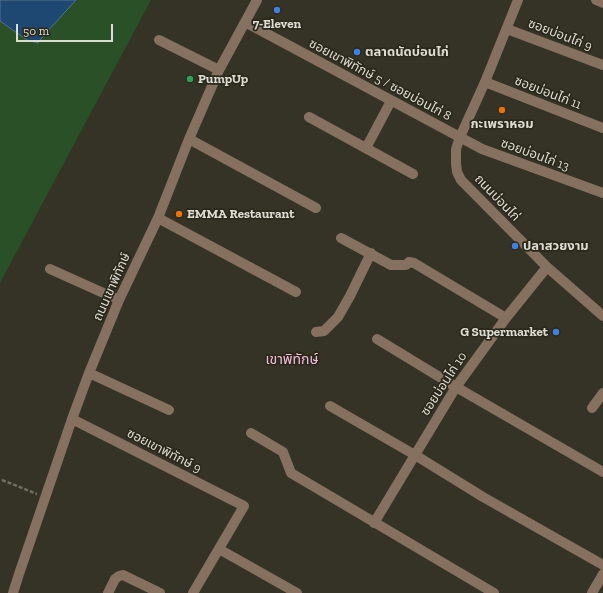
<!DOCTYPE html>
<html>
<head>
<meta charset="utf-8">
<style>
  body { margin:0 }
  #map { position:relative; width:603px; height:593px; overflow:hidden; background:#353325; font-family:"Zilla Slab",serif }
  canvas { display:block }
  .scale { position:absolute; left:16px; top:24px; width:97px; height:18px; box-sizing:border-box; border:2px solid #dddcd3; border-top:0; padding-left:5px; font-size:12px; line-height:14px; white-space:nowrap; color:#dddcd3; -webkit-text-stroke:3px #2b291c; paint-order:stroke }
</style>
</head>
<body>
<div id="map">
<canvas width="603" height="593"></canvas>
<div class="scale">50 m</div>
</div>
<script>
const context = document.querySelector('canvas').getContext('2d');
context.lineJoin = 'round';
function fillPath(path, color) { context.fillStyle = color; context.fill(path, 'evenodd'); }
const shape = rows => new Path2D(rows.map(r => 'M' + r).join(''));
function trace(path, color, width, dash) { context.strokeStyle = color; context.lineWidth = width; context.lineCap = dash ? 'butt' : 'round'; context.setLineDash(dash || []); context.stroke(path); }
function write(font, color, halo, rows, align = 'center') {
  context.font = font + ' "Zilla Slab","Noto Sans Thai",serif'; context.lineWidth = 3.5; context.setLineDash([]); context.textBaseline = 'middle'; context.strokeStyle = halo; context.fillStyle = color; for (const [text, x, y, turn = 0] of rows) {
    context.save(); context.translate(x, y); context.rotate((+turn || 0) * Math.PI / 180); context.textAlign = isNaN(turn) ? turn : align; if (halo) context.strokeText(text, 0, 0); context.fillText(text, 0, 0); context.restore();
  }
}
fillPath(shape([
  [0,0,151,0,0,283]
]), '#295027');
const water = shape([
  [0,0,76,0,45,34,38,43,27,40,0,21,0,0]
]);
fillPath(water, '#1e4872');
trace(water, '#57748f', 1);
trace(shape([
  [2,480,37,494]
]), '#716f63', 2.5, [4, 2]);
trace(shape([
  [518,0,485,82,460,137,456,149,456,164,457,172,461,180,547,267,603,316],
  [596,0,603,3],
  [245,22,482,149,603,193],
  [507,29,603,65],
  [159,40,219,70],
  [485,82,603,128],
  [309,117,413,174],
  [189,139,316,208],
  [366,148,391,101],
  [158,218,296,292],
  [341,238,391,265,406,265,409,262,414,263,506,318],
  [50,269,119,300],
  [316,332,324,331,338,317,350,296,371,253],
  [377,339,456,387,603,472],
  [89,373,169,410],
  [330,406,415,455,483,497,603,565],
  [592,408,603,393],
  [72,419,244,506,193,593],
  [251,433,283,452,291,473,494,593],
  [374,523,456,387,506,318,547,267],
  [219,549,297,593],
  [13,593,19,574,72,419,89,373,119,300,158,218,189,139,219,70,257,0],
  [108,593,115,579,119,576,123,575,160,593],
  [592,593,603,574]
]), '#86705f', 10);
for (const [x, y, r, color] of [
  [277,10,4,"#3f7fe0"],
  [357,52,4,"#3f7fe0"],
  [190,79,4,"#2e9e5b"],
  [502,110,4,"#e8710a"],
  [179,214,4,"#e8710a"],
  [515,246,4,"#3f7fe0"],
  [556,332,4,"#3f7fe0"]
]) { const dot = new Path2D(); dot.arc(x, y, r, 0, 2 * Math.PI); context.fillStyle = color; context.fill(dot); trace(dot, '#2b291c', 1.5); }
write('bold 13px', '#dddcd3', '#2b291c', [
  ["7-Eleven",277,24,"center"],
  ["ตลาดนัดบ่อนไก่",365,52],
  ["PumpUp",198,79],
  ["กะเพราหอม",502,124,"center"],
  ["EMMA Restaurant",187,214],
  ["ปลาสวยงาม",523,246],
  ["G Supermarket",548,332,"right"]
], 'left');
write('13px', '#dddcd3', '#2b291c', [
  ["ซอยบ่อนไก่ 9",560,35,21],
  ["ซอยเขาพิทักษ์ 5 / ซอยบ่อนไก่ 8",380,80,28],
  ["ซอยบ่อนไก่ 11",548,93,21],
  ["ซอยบ่อนไก่ 13",535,155,20],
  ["ถนนบ่อนไก่",497,198,46],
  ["ถนนเขาพิทักษ์",112,287,-66],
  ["ซอยบ่อนไก่ 10",444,384,-57],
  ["ซอยเขาพิทักษ์ 9",164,451,27]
]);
write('14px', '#f6bbdc', '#2b291c', [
  ["เขาพิทักษ์",292,360]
]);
</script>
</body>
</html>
